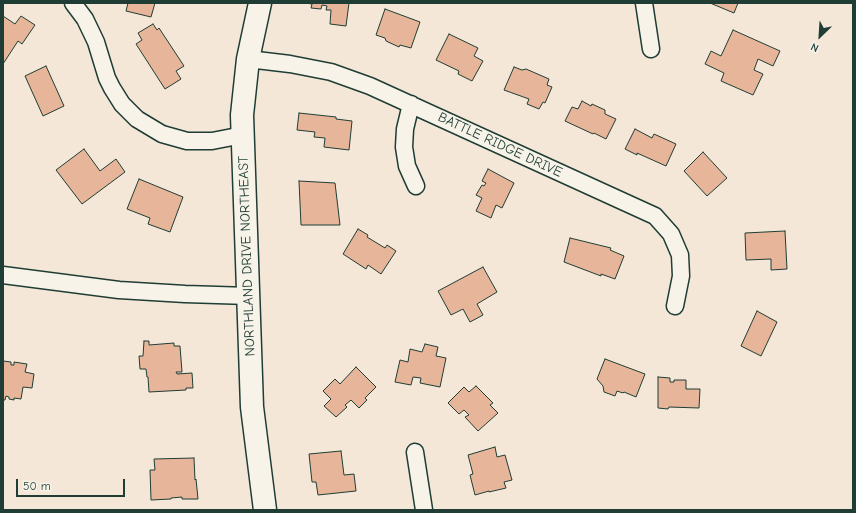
<!DOCTYPE html>
<html>
<head>
<meta charset="utf-8">
<style>
  body { margin:0 }
  #map { position:relative; width:856px; height:513px; overflow:hidden; background:#f4e7d8; font-family:"Comic Neue",sans-serif }
  canvas { display:block }
  .frame { position:absolute; inset:0; border:4px solid #1f3d34; pointer-events:none }
  .north { position:absolute; left:800px; top:16px; width:40px; height:40px; -webkit-text-stroke:3px #f7f3e8; paint-order:stroke; rotate:205deg; font-size:11px; font-weight:700; line-height:16px; text-align:center; color:#1f3d34 }
  .north::after { content:''; display:block; margin:auto; width:14px; height:18px; background:#1f3d34; clip-path:polygon(50% 0,100% 100%,50% 72%,0 100%) }
  .scale { position:absolute; left:16px; top:479px; width:109px; height:18px; box-sizing:border-box; border:2px solid #1f3d34; border-top:0; padding-left:5px; font-size:12px; line-height:14px; white-space:nowrap; color:#1f3d34; -webkit-text-stroke:3px #f7f3e8; paint-order:stroke }
</style>
</head>
<body>
<div id="map">
<canvas width="856" height="513"></canvas>
<div class="frame"></div>
<div class="north">N</div>
<div class="scale">50 m</div>
</div>
<script>
const context = document.querySelector('canvas').getContext('2d');
context.lineJoin = 'round';
function fillPath(path, color) { context.fillStyle = color; context.fill(path, 'evenodd'); }
const shape = rows => new Path2D(rows.map(r => 'M' + r).join(''));
function trace(path, color, width, dash) { context.strokeStyle = color; context.lineWidth = width; context.lineCap = dash ? 'butt' : 'round'; context.setLineDash(dash || []); context.stroke(path); }
function write(font, color, halo, rows, align = 'center') {
  context.font = font + ' "Comic Neue",sans-serif'; context.lineWidth = 3; context.setLineDash([]); context.textBaseline = 'middle'; context.strokeStyle = halo; context.fillStyle = color; for (const [text, x, y, turn = 0] of rows) {
    context.save(); context.translate(x, y); context.rotate((+turn || 0) * Math.PI / 180); context.textAlign = isNaN(turn) ? turn : align; if (halo) context.strokeText(text, 0, 0); context.fillText(text, 0, 0); context.restore();
  }
}
const building = shape([
  [128,3,155,3,151,17,126,11,128,3],
  [305,3,349,3,346,26,330,24,331,10,326,10,327,6,322,5,321,9,311,8,312,4,305,3],
  [710,3,738,3,734,13,710,3],
  [385,9,420,22,411,48,400,45,399,47,386,41,385,38,376,35,385,9],
  [3,16,15,24,21,16,35,25,22,44,18,41,3,64,3,16],
  [153,24,157,30,159,28,184,66,176,71,181,79,165,89,136,44,142,40,138,33,153,24],
  [733,30,780,51,773,66,758,59,754,70,763,74,753,95,721,81,724,73,705,64,711,51,721,56,733,30],
  [449,34,478,48,474,56,483,61,472,81,458,74,459,71,436,60,449,34],
  [46,66,64,106,43,116,25,76,46,66],
  [514,67,522,70,526,69,549,79,547,85,552,87,545,103,543,102,539,109,527,104,529,99,504,90,514,67],
  [582,101,591,106,592,104,605,110,605,114,616,119,606,139,594,133,593,134,565,121,572,107,578,109,582,101],
  [299,113,336,117,336,119,352,121,349,150,324,147,325,138,314,137,315,132,297,130,299,113],
  [635,129,652,138,654,134,676,144,666,166,637,153,637,155,625,149,635,129],
  [84,149,100,171,116,159,125,172,82,204,56,170,84,149],
  [703,152,727,178,707,196,684,171,703,152],
  [488,169,514,183,502,208,496,205,491,218,476,211,482,198,476,195,482,185,484,186,486,183,482,181,488,169],
  [139,179,183,197,170,232,148,224,150,218,127,209,139,179],
  [299,181,335,183,340,225,301,225,299,181],
  [358,229,368,235,367,237,385,248,387,245,396,251,381,274,368,265,366,269,343,254,358,229],
  [785,231,787,269,771,270,771,259,746,260,745,233,785,231],
  [570,238,611,248,610,250,624,256,615,279,601,274,601,276,564,262,570,238],
  [483,267,497,292,477,304,483,315,470,322,463,309,451,315,438,291,483,267],
  [757,311,777,322,761,356,741,346,757,311],
  [144,341,149,341,149,345,174,343,174,346,180,346,182,372,176,372,177,374,192,373,193,388,186,388,186,390,149,392,148,377,147,377,146,369,140,369,139,356,143,356,144,341],
  [425,344,438,347,436,356,446,358,440,387,420,383,421,378,413,377,411,385,395,382,400,360,408,362,410,349,422,352,425,344],
  [605,359,645,374,636,397,624,392,623,393,617,391,615,396,604,392,603,386,597,379,605,359],
  [3,361,11,362,11,365,14,365,14,362,27,364,25,372,34,374,32,388,23,387,21,399,14,398,14,400,9,399,9,397,6,396,5,400,3,400,3,361],
  [356,367,376,387,365,398,367,400,359,408,351,400,345,405,347,407,336,417,324,406,331,399,323,391,335,379,340,384,356,367],
  [658,377,670,378,670,382,674,382,674,380,686,380,686,389,700,389,699,408,669,407,668,409,658,408,658,377],
  [476,386,493,403,490,405,498,413,478,431,465,417,469,415,464,410,459,414,448,403,464,387,469,392,476,386],
  [495,447,497,457,505,455,512,480,504,482,506,488,489,492,489,491,475,495,470,475,473,474,468,455,495,447],
  [341,451,344,475,354,474,356,491,318,495,316,482,312,482,309,454,341,451],
  [194,458,195,480,196,479,198,499,182,499,182,497,171,498,171,499,151,500,150,470,155,470,154,459,194,458]
]);
fillPath(building, '#e7b599');
trace(building, '#1f3d34', 1);
const street = shape([
  [73,3,85,19,96,42,107,78,112,88,122,104,137,119,162,134,187,141,212,141,243,135],
  [644,3,651,49],
  [248,59,290,64,331,72,370,86,655,216,671,234,680,255,681,276,675,306],
  [411,104,405,129,404,147,407,166,416,186],
  [3,275,119,290,185,294,249,296],
  [415,452,424,510]
]);
const secondary = shape([
  [260,3,248,59,242,115,252,407,265,510]
]);
trace(street, '#1f3d34', 19);
trace(secondary, '#1f3d34', 25);
trace(street, '#f7f3e8', 16);
trace(secondary, '#f7f3e8', 22);
write('14px', '#1f3d34', '#f7f3e8', [
  ["BATTLE RIDGE DRIVE",500,145,25],
  ["NORTHLAND DRIVE NORTHEAST",247,256,-92]
]);
</script>
</body>
</html>
